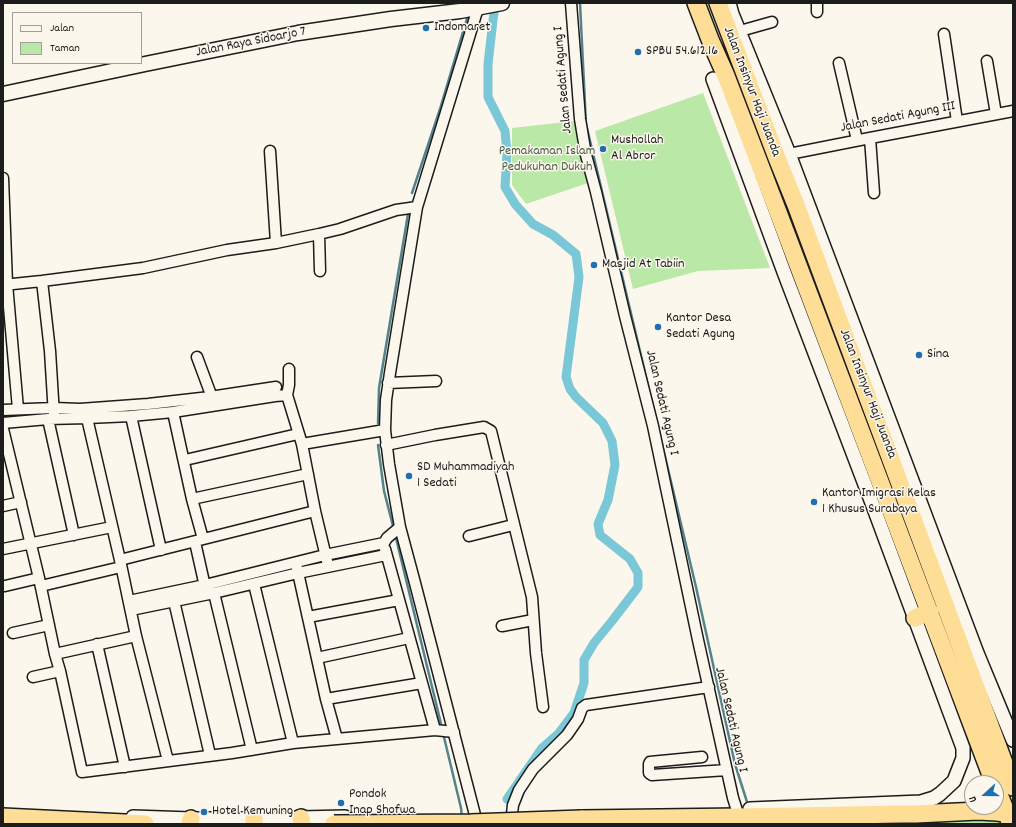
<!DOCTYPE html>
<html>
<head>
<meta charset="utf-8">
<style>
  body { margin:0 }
  #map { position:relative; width:1016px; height:827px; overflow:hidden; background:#fbf7ec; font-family:Dekko,sans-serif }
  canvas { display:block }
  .frame { position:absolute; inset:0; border:4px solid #1c1c1c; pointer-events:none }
  .legend { position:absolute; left:12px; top:12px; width:130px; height:52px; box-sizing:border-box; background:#fbf7ec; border:1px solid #a29f99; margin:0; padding:5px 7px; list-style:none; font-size:12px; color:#1c1c1c }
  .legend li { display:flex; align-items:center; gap:8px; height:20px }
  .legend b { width:20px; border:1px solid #a29f99 }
  .north { position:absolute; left:964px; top:775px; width:40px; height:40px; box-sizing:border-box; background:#fbf7ec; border:1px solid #a29f99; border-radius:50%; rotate:249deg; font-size:11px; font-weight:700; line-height:16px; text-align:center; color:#1c1c1c }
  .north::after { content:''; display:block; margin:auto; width:14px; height:18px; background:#1f6fb2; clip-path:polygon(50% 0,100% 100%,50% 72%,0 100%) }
</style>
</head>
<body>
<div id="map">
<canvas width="1016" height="827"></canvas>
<div class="frame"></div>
<ul class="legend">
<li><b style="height:5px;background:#fbf7ec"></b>Jalan</li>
<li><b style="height:11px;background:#bae8a6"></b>Taman</li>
</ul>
<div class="north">U</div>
</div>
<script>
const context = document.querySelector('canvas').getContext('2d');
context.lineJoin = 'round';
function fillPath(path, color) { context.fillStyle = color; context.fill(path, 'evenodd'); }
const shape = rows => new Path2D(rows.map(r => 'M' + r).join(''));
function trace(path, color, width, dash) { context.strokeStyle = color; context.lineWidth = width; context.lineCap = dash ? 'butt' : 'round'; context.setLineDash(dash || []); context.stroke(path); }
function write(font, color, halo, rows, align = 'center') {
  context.font = font + ' Dekko,sans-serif'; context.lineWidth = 3; context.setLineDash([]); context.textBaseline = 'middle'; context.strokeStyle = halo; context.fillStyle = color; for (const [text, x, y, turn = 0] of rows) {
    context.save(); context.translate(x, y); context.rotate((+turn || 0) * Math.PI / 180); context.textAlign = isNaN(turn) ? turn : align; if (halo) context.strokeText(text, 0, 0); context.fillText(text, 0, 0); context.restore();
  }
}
fillPath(shape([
  [703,93,770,268,698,271,633,289,595,131],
  [575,121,588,183,526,204,512,185,512,128],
  [937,818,1006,819,1008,824,936,824]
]), '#bae8a6');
trace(shape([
  [580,3,586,124,696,587,735,764,747,802],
  [412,193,440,109,468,15],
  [378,423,379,388,408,214],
  [378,445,384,491,394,530],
  [395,534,442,728],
  [443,733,461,808,462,818]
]), '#54838c', 2.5);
trace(shape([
  [495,3,488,64,488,97,505,131,507,153,505,187,515,204,533,224,553,235,576,254,579,277,566,377,570,389,576,397,603,423,612,441,615,465,608,500,598,524,600,535,630,559,638,573,638,587,612,621,594,643,584,660,584,683,574,713,559,733,542,748,507,799]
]), '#79c7d7', 9);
const minor = shape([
  [571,3,580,119,586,155,596,192,625,316,653,426,698,640,733,798,740,820],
  [817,3,817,12],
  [740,31,772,22],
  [944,34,957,121],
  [987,61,996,114],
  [839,63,857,140],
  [870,138,874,193],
  [270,151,276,243],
  [789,154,870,138,1013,111],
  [3,178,7,284,18,409],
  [319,234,320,271],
  [42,281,50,351,54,415],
  [3,285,42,281,143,268,227,250,276,243,319,234,340,229,396,210,417,207],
  [289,369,289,385,287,395,302,444,315,511,327,561],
  [388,383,436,381],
  [210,397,276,387],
  [3,410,54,408,80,409,148,404,210,397,210,392,197,357],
  [173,412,192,499,203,539],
  [131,416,161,550],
  [87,418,120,560,136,636,168,761],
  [48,419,74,535],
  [3,423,48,419,87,418,131,416,173,412,275,396,287,395],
  [3,429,39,578,55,654,60,671,82,772,232,753,293,743,435,730,454,732],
  [302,444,385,430],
  [386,445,435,435,484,427,491,431,532,597,536,653,543,707],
  [185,460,298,434],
  [192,499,308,474],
  [3,506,21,502],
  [469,536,513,525],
  [195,542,206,591],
  [3,549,112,527],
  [385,549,435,730],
  [120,560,315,511],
  [297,568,326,699,337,739],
  [254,584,293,743],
  [5,586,39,578],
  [41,586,121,567],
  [214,593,252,750],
  [129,601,205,585,325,555,384,543,387,538,400,527],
  [174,601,210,755],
  [131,610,214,593,298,573,386,555],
  [308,617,399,600],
  [502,626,533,620],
  [13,633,49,625],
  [97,644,125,767],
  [55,654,136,636],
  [317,658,409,638],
  [33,677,60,671],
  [326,699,422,683],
  [702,757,650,762,649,764,649,773,652,775,727,770],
  [512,814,513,805,519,790,533,769,567,735,578,719,582,708,586,705,709,687],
  [475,824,475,815,415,583,400,527,389,464,385,430,386,400,390,373,417,207,478,8]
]);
const tertiary = shape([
  [729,3,732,14,789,154,977,653,1013,740],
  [713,79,784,272,872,503,963,748,963,758,954,781,940,794,934,798,921,802,750,809],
  [133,817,191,819,254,819,345,817]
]);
const secondary = shape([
  [3,94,145,64,298,33,391,19,460,11,502,3]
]);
const trunk = shape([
  [696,3,711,42,726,76,778,212,994,783],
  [718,3,777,158,796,205,1013,787],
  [915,618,930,612],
  [996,787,1010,822],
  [3,817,145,824],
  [301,818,302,824],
  [254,819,254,824],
  [581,819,739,817,901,814,916,814,978,811,997,812,1013,814],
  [190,824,191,819]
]);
trace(minor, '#1c1c1c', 13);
trace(tertiary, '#1c1c1c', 16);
trace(secondary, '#1c1c1c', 17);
trace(trunk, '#1c1c1c', 20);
trace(minor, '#fbf7ec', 10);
trace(tertiary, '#fbf7ec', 13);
trace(secondary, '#fbf7ec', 14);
trace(trunk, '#fedd96', 17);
const trunkBridge = shape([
  [334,824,471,823,581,819]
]);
trace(trunkBridge, '#1c1c1c', 20, []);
trace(trunkBridge, '#fedd96', 17);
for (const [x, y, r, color] of [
  [426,28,4,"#1f6fb2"],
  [638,52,4,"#1f6fb2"],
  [603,149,4,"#1f6fb2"],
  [594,265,4,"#1f6fb2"],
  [658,327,4,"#1f6fb2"],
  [919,355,4,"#1f6fb2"],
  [409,476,4,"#1f6fb2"],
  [814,502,4,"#1f6fb2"],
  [341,803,4,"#1f6fb2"],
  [204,812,4,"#1f6fb2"]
]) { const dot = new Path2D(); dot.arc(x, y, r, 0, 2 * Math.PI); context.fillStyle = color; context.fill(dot); trace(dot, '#fbf7ec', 1.5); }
write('14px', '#1c1c1c', '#fbf7ec', [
  ["Indomaret",434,28],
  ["SPBU 54.612.16",646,52],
  ["Mushollah",611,141],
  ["Al Abror",611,157],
  ["Masjid At Tabiin",602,265],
  ["Kantor Desa",666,319],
  ["Sedati Agung",666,335],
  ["Sina",927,355],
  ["SD Muhammadiyah",417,468],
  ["1 Sedati",417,484],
  ["Kantor Imigrasi Kelas",822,494],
  ["1 Khusus Surabaya",822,510],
  ["Pondok",349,795],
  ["Inap Shofwa",349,811],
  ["Hotel Kemuning",212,812]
], 'left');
write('14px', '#1c1c1c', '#fbf7ec', [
  ["Jalan Raya Sidoarjo 7",251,43,-11],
  ["Jalan Sedati Agung I",564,80,-95],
  ["Jalan Insinyur Haji Juanda",751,92,69],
  ["Jalan Sedati Agung III",898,118,-11],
  ["Jalan Insinyur Haji Juanda",867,394,69],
  ["Jalan Sedati Agung I",661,403,77],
  ["Jalan Sedati Agung I",730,720,77]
]);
write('14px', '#4b5945', '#fbf7ec', [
  ["Pemakaman Islam",547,152],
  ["Pedukuhan Dukuh",547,168]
]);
</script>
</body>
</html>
